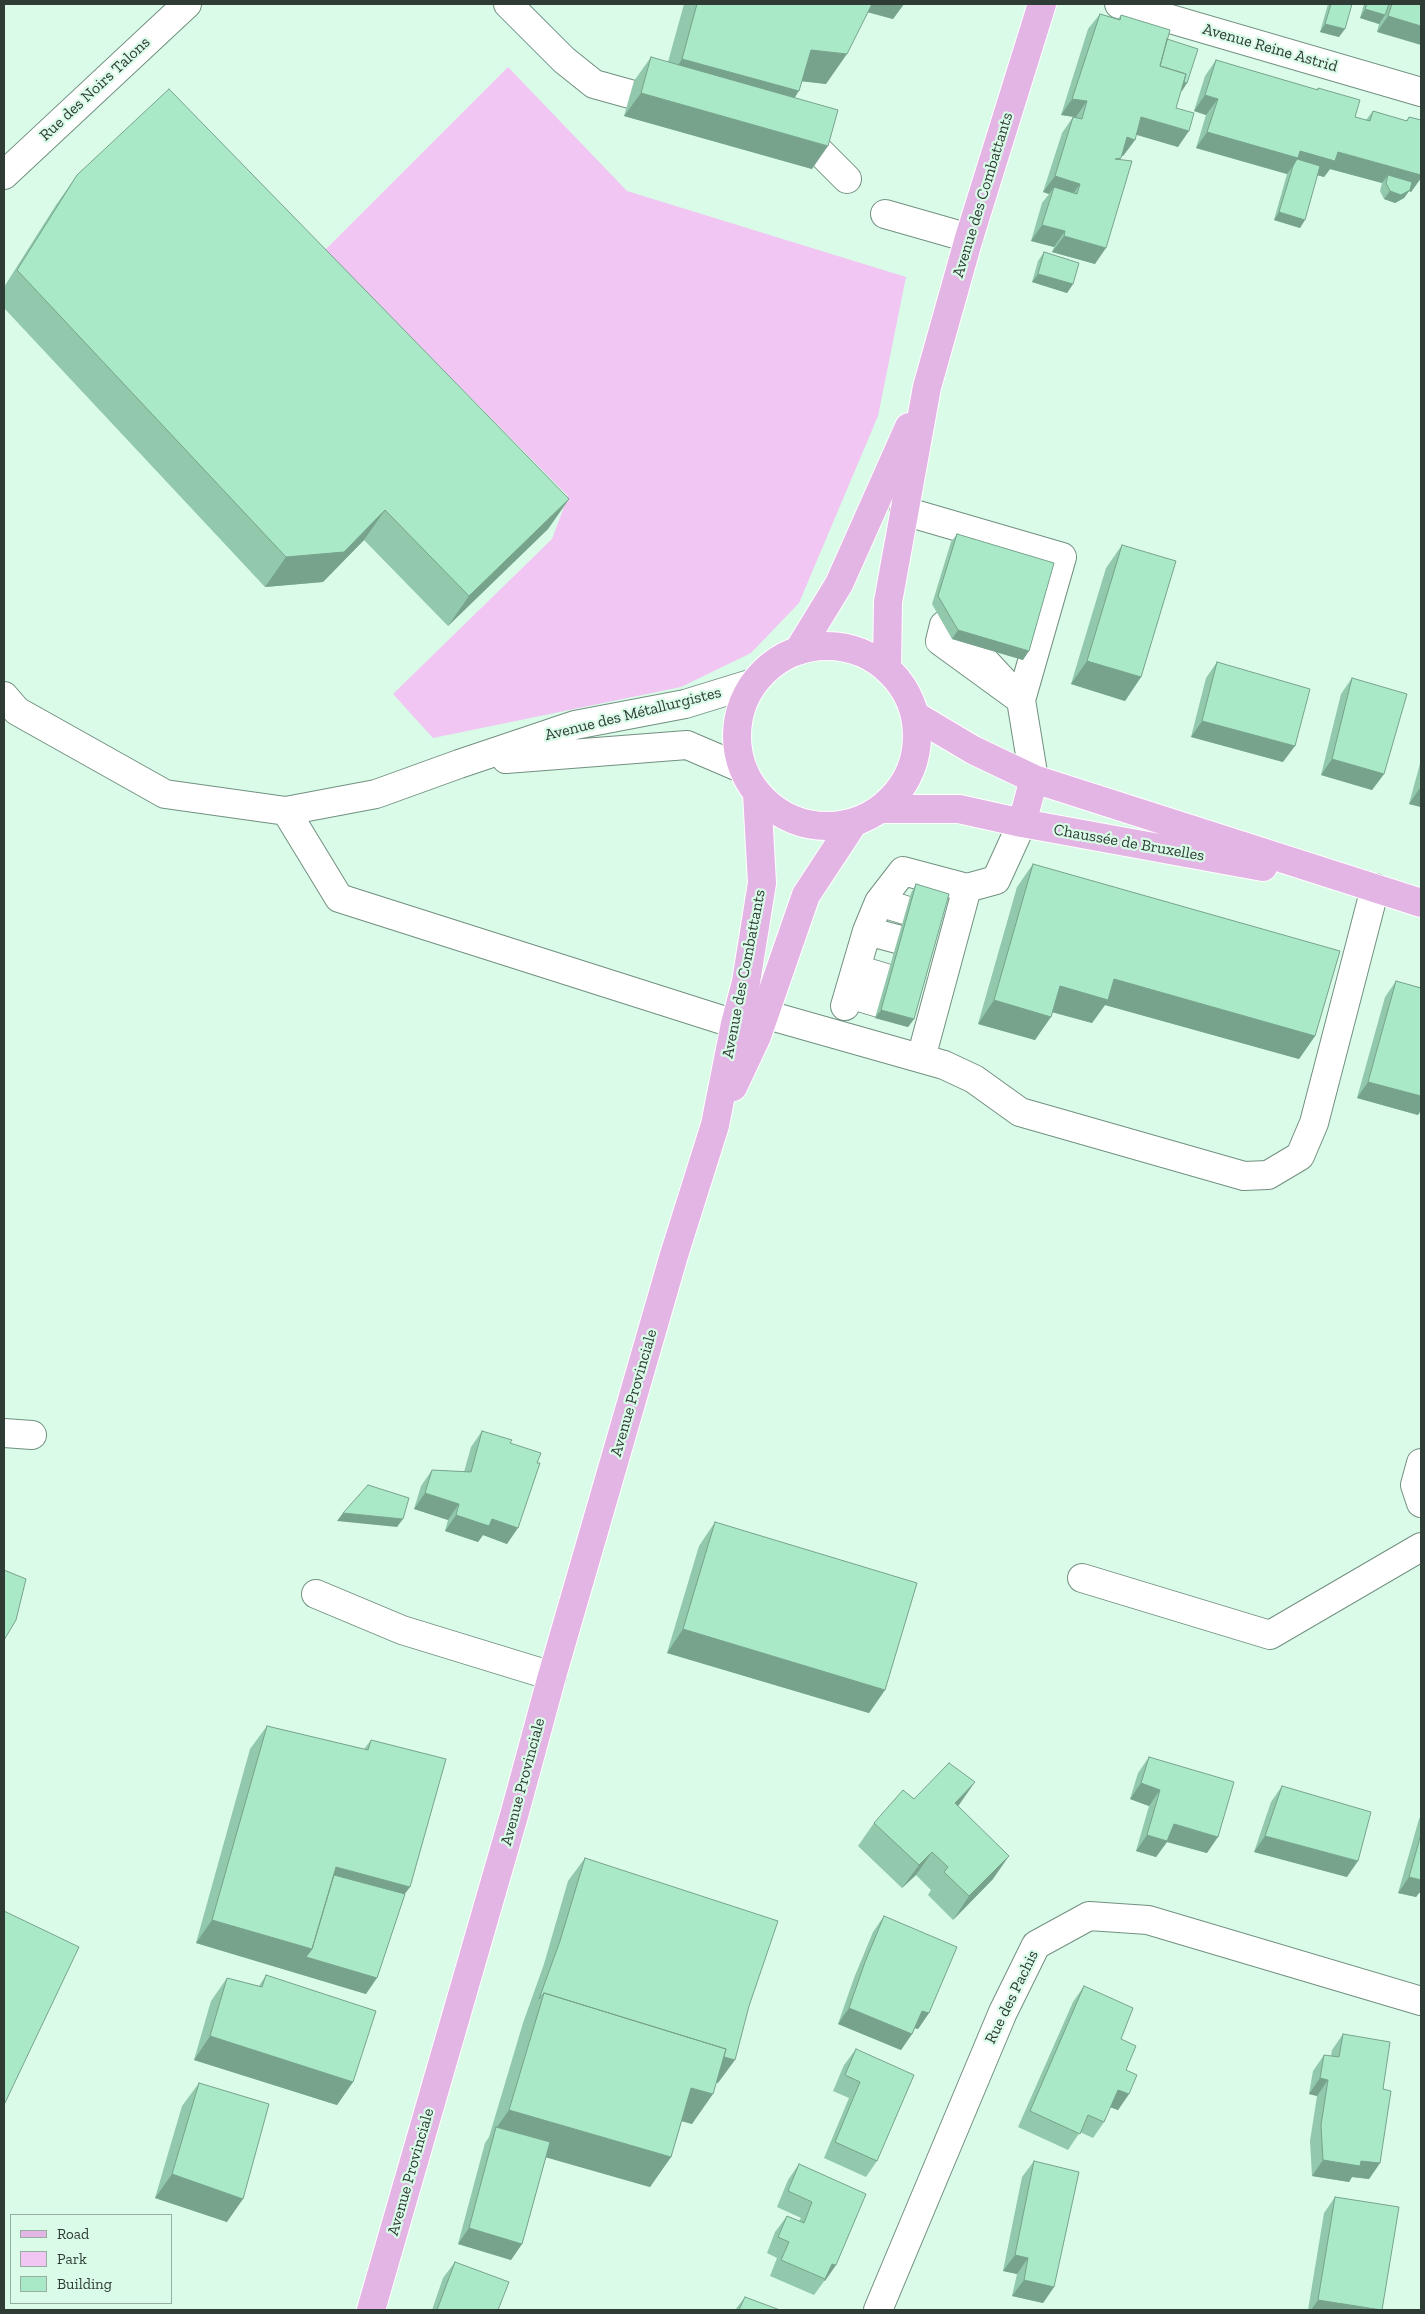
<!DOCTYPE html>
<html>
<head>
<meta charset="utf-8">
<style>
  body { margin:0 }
  #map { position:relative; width:1425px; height:2314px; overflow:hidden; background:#dafbe8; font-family:"Zilla Slab",serif }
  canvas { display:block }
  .frame { position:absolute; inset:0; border:5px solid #2f3c35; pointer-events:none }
  .legend { position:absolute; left:10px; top:2214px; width:162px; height:90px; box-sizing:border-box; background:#dafbe8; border:1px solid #96afa0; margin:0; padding:6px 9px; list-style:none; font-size:15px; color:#2f3c35 }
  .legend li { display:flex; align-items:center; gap:10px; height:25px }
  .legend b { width:25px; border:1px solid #96afa0 }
</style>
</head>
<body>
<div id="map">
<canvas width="1425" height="2314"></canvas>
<div class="frame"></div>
<ul class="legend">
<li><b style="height:6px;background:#e3b5e4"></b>Road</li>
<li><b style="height:14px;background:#f2c6f2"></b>Park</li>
<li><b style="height:14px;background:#aae9c8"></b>Building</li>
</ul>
</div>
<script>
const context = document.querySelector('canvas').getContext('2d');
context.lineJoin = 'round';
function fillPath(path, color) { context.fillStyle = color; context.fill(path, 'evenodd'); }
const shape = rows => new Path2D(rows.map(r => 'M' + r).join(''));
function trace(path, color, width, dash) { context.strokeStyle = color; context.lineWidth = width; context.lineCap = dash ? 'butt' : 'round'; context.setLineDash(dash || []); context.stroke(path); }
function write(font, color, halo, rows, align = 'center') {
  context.font = font + ' "Zilla Slab",serif'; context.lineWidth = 4.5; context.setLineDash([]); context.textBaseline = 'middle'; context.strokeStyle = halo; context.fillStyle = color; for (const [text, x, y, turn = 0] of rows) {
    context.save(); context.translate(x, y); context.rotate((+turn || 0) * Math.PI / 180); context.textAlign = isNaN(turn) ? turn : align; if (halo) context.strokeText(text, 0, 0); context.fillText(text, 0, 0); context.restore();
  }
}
fillPath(shape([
  [508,67,627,191,906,277,878,416,799,603,751,653,681,687,433,738,393,694,552,539,568,496,325,250]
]), '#f2c6f2');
const minor = shape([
  [508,4,564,60,594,84,630,94],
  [1119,4,1421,92],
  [817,149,847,179],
  [4,175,187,4],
  [885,214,969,238],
  [904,511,1062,557,1021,700,1034,779],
  [944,625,940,641,1021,700,968,643],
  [4,696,17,711,165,794,286,811,376,794,459,764,575,725,685,704,750,684],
  [506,759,687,745,743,769],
  [286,811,339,898,735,1024],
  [879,902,905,910],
  [867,931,897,939],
  [856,969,886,978],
  [849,994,879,1003],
  [845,1006,867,931,879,902,903,871,967,888,996,880,1022,823],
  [764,1014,944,1065,974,1079,1020,1112,1244,1176,1268,1175,1300,1156,1314,1123,1375,888],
  [921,1058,967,888],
  [4,1433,32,1435],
  [1421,1463,1415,1485,1421,1503],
  [1082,1578,1270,1635,1421,1547],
  [316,1594,402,1630,552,1676],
  [878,2310,1003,2012,1036,1945,1089,1916,1148,1920,1421,2001]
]);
const major = shape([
  '737 736a90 90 0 1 1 180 0a90 90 0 1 1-180 0Z',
  [798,651,839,584,909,427],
  [887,668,888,602,927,387,969,238,1042,4],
  [916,716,973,750,1034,779,1421,903],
  [882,809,959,809,1022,823,1263,867],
  [1022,823,1034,779],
  [733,1087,757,1036,806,895,854,822],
  [371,2310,515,1812,552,1676,674,1255,715,1125,735,1024,746,982,762,883,757,793]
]);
trace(minor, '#729080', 30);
trace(major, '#fff', 30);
trace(minor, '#fff', 28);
trace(major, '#e3b5e4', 28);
fillPath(shape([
  [684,4,904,4,893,19,868,12,826,84,802,81,795,98,812,169,624,116,634,81,651,57,668,62],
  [1328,4,1352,4,1339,37,1320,32],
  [1364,4,1421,4,1377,32,1379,24,1360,18],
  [1100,14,1118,19,1121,15,1167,39,1187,83,1181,91,1176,108,1178,147,1136,134,1135,140,1123,156,1122,155,1120,160,1095,264,1052,252,1054,247,1031,241,1042,203,1049,194,1043,192,1062,133,1073,117,1061,115,1088,29],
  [1216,60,1317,90,1318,88,1355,117,1366,120,1373,111,1406,121,1409,117,1421,120,1421,178,1411,192,1409,191,1404,198,1395,203,1384,199,1380,191,1382,183,1330,169,1324,177,1317,175,1300,228,1274,220,1287,174,1196,148,1206,115,1194,111,1205,76],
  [77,175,569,499,548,529,448,626,364,540,323,582,265,587,4,308,4,287,56,205],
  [1044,252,1073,284,1067,293,1032,282,1038,261],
  [957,534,1023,660,952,639,932,604,951,542],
  [1122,545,1141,677,1125,701,1071,684,1106,568],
  [1217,662,1283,762,1191,737,1206,678],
  [1352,678,1384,774,1372,790,1321,775,1341,694],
  [1421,760,1421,807,1409,804],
  [1033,864,1315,1036,1299,1059,1105,1005,1092,1023,1053,1012,1035,1040,978,1024,1017,887],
  [916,884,914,1019,908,1027,875,1018,911,893],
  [1396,981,1421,988,1421,1110,1418,1115,1357,1098,1385,997],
  [482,1431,510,1443,507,1544,483,1535,478,1542,445,1531,448,1520,414,1509,421,1486,432,1470,464,1472,471,1447],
  [715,1522,885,1690,869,1713,667,1653,699,1546],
  [267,1726,364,1749,371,1740,405,1894,366,1994,196,1943,250,1749],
  [1149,1757,1207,1853,1167,1842,1156,1857,1136,1851,1149,1806,1130,1799,1138,1773],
  [1282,1786,1347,1877,1254,1852,1271,1802],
  [914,1799,958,1806,993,1879,953,1920,928,1895,931,1890,916,1875,902,1888,858,1846,874,1823],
  [1421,1816,1421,1893,1419,1893,1416,1897,1398,1893,1419,1819],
  [585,1858,718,2083,716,2083,692,2124,682,2121,671,2157,650,2187,546,2157,522,2244,511,2260,458,2244,485,2143,489,2137,523,2023,544,1964,568,1881],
  [884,1916,929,2013,918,2029,915,2028,912,2034,901,2050,838,2024,854,1978,873,1932],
  [266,1975,353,2082,337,2105,194,2060,211,2001,227,1978,259,1986],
  [1084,1986,1121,2039,1129,2094,1118,2110,1110,2107,1104,2122,1093,2138,1080,2132,1068,2150,1018,2127,1073,2002],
  [1343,2034,1383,2089,1380,2163,1369,2179,1352,2177,1349,2182,1312,2176,1310,2141,1317,2096,1309,2094,1313,2071,1324,2055,1331,2056,1332,2050],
  [856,2049,877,2161,866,2177,824,2158,849,2098,833,2091,844,2065],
  [199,2083,227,2222,155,2198,182,2106],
  [1034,2161,1054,2287,1043,2303,1012,2296,1017,2274,1003,2271,1022,2177],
  [799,2164,836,2265,814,2295,770,2276,777,2258,767,2253,775,2232,787,2216,799,2221,801,2218,777,2207,788,2180],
  [1335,2197,1382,2310,1308,2310,1324,2213],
  [455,2262,498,2310,432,2310,443,2278],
  [745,2297,739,2310,735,2310]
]), '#92c8ac');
fillPath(shape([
  [867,4,904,4,893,19,863,11],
  [1365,9,1385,15,1379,24,1360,18],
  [1388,16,1421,26,1421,45,1377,32],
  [1325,24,1345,29,1339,37,1320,32],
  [811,50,847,54,826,84,790,80],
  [682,59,799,91,778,121,662,89],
  [1154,74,1187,83,1182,91,1148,82],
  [641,93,828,146,812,169,624,116],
  [1205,95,1218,99,1206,115,1194,111],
  [1072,99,1087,101,1076,117,1061,115],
  [1141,117,1189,131,1178,147,1130,133],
  [1207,132,1300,151,1338,152,1421,175,1421,178,1411,192,1409,191,1404,198,1395,203,1384,199,1390,191,1388,175,1382,183,1330,169,1324,177,1292,168,1293,166,1287,174,1196,148],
  [1127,137,1135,140,1123,156,1116,153],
  [1055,176,1080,184,1069,200,1054,187,1049,194,1043,192],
  [1279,212,1305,220,1300,228,1274,220],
  [1042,225,1065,231,1054,247,1031,241],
  [1064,236,1106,248,1095,264,1052,252],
  [1038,274,1073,284,1067,293,1032,282],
  [569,499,548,529,448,626,469,596],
  [385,510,364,540,323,582,265,587,286,557],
  [958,630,1029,651,1023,660,952,639],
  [1087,661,1141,677,1125,701,1071,684],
  [1202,721,1295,746,1283,762,1191,737],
  [1332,759,1384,774,1372,790,1321,775],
  [1420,788,1421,788,1421,807,1409,804],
  [1114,979,1315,1036,1299,1059,1105,1005,1092,1023,1044,1010,1060,986],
  [994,1000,1051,1017,1035,1040,978,1024],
  [881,1010,914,1019,908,1027,875,1018],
  [1368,1082,1421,1096,1421,1110,1418,1115,1357,1098],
  [425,1493,459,1504,448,1520,414,1509],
  [343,1513,403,1519,397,1527,337,1521],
  [456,1515,492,1519,518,1528,507,1544,483,1535,478,1542,445,1531],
  [683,1629,885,1690,869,1713,667,1653],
  [975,1782,959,1805,939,1826,955,1803],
  [1141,1783,1160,1790,1149,1806,1130,1799],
  [1174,1824,1218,1837,1207,1853,1167,1842,1156,1857,1136,1851,1147,1835],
  [1265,1836,1358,1861,1347,1877,1254,1852],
  [932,1852,916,1875,902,1888,919,1865],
  [1009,1856,993,1879,953,1920,969,1896],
  [336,1867,410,1887,393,1910,326,1892],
  [1409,1877,1421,1880,1421,1893,1419,1893,1416,1897,1398,1893],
  [212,1920,312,1949,377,1978,366,1994,196,1943],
  [542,2000,735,2060,718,2083,534,2026],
  [849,2008,912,2034,901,2050,838,2024],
  [922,2011,929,2013,918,2029,911,2027],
  [210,2036,353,2082,337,2105,194,2060],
  [1320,2078,1328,2080,1317,2096,1309,2094],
  [691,2088,713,2094,692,2124,670,2118],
  [1118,2090,1129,2094,1118,2110,1107,2106],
  [509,2110,671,2157,650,2187,492,2142,495,2130],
  [1323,2160,1361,2161,1380,2163,1369,2179,1352,2177,1349,2182,1312,2176],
  [172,2174,243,2199,227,2222,155,2198],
  [469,2228,522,2244,511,2260,458,2244],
  [1015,2255,1028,2258,1017,2274,1003,2271],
  [832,2264,836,2265,825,2281,824,2281],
  [1024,2280,1054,2287,1043,2303,1012,2296],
  [1318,2300,1382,2310,1311,2310]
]), '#77a38c');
const building = shape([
  [697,4,872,4,847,54,811,50,799,91,682,59,697,4],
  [1331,4,1352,4,1345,29,1325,24,1331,4],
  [1367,4,1389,4,1385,15,1365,9,1367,4],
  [1392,4,1421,4,1421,26,1388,16,1392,4],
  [1100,14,1120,20,1121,15,1170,30,1160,66,1186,74,1176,108,1194,113,1189,131,1141,117,1135,140,1127,137,1121,158,1115,159,1132,161,1106,248,1064,236,1065,231,1042,225,1054,187,1077,194,1080,184,1055,176,1073,117,1082,119,1087,101,1072,99,1100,14],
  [1167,39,1198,49,1187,83,1184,82,1186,74,1160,66,1167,39],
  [651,57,838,110,828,146,641,93,651,57],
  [1216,60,1318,90,1318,88,1360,100,1355,117,1370,121,1373,111,1407,121,1409,117,1421,120,1421,175,1338,152,1335,161,1300,151,1298,158,1207,132,1218,99,1205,95,1216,60],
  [169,89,569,499,469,596,385,510,344,552,286,557,17,270,77,175,169,89],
  [1297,159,1320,166,1305,220,1279,212,1293,166,1297,159],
  [1388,175,1412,182,1410,190,1401,195,1390,191,1386,183,1388,175],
  [1044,252,1079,263,1073,284,1038,274,1044,252],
  [957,534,1054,563,1029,651,958,630,938,596,957,534],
  [1122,545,1176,561,1141,677,1087,661,1122,545],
  [1217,662,1310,689,1295,746,1202,721,1217,662],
  [1352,678,1407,694,1384,774,1332,759,1352,678],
  [1033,864,1340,951,1315,1036,1114,979,1108,1000,1060,986,1051,1017,994,1000,1033,864],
  [916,884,949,894,914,1019,881,1010,916,884],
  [1396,981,1421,988,1421,1096,1368,1082,1396,981],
  [482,1431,512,1440,510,1443,541,1453,537,1463,540,1463,518,1528,492,1519,489,1526,456,1515,459,1504,425,1493,432,1470,471,1472,482,1431],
  [368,1485,409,1498,403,1519,343,1513,368,1485],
  [715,1522,917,1583,885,1690,683,1629,715,1522],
  [4,1570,26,1579,16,1620,4,1640,4,1570],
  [267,1726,368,1750,371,1740,446,1759,410,1887,336,1867,312,1949,212,1920,267,1726],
  [1149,1757,1234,1782,1218,1837,1174,1824,1167,1841,1147,1835,1160,1790,1141,1783,1149,1757],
  [949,1763,975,1782,955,1803,1009,1856,969,1896,944,1872,948,1867,932,1852,919,1865,874,1823,903,1790,914,1799,949,1763],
  [1282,1786,1371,1812,1358,1861,1265,1836,1282,1786],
  [1421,1834,1421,1880,1409,1877,1421,1834],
  [585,1858,778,1921,749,2006,735,2060,724,2057,726,2049,544,1993,539,1999,560,1941,585,1858],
  [334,1875,405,1894,377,1978,306,1957,312,1949,334,1875],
  [4,1911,79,1947,4,2105,4,1911],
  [884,1916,957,1947,929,2013,922,2011,912,2034,849,2008,865,1962,884,1916],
  [266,1975,376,2011,353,2082,210,2036,227,1978,262,1987,266,1975],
  [1084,1986,1133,2008,1121,2039,1136,2046,1126,2070,1137,2075,1129,2094,1118,2090,1104,2122,1088,2115,1080,2134,1030,2111,1084,1986],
  [544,1993,726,2049,713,2094,691,2088,671,2157,509,2110,544,1993],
  [1343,2034,1390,2042,1383,2089,1391,2091,1380,2163,1361,2161,1360,2166,1323,2160,1321,2125,1328,2080,1320,2078,1324,2055,1339,2057,1343,2034],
  [856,2049,914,2075,877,2161,835,2142,860,2082,845,2075,856,2049],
  [199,2083,269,2104,243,2199,172,2174,199,2083],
  [496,2127,550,2142,522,2244,469,2228,496,2127],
  [1034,2161,1079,2172,1054,2287,1024,2280,1028,2258,1015,2255,1034,2161],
  [799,2164,866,2194,836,2265,832,2264,825,2279,781,2260,789,2242,778,2237,787,2216,804,2223,812,2202,788,2191,799,2164],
  [1335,2197,1399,2207,1382,2310,1318,2300,1335,2197],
  [455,2262,509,2282,498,2310,437,2310,455,2262],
  [745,2297,780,2310,739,2310,745,2297]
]);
fillPath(building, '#aae9c8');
trace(building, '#77a38c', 1);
write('16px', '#2f3c35', '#dafbe8', [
  ["Avenue Reine Astrid",1270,48,16],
  ["Rue des Noirs Talons",95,89,-43],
  ["Avenue des Combattants",983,195,-73],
  ["Avenue des Métallurgistes",633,714,-14],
  ["Chaussée de Bruxelles",1129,843,10],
  ["Avenue des Combattants",744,974,-79],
  ["Avenue Provinciale",634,1393,-74],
  ["Avenue Provinciale",523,1782,-75],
  ["Rue des Pachis",1012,1997,-64],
  ["Avenue Provinciale",411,2172,-74]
]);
</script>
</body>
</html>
